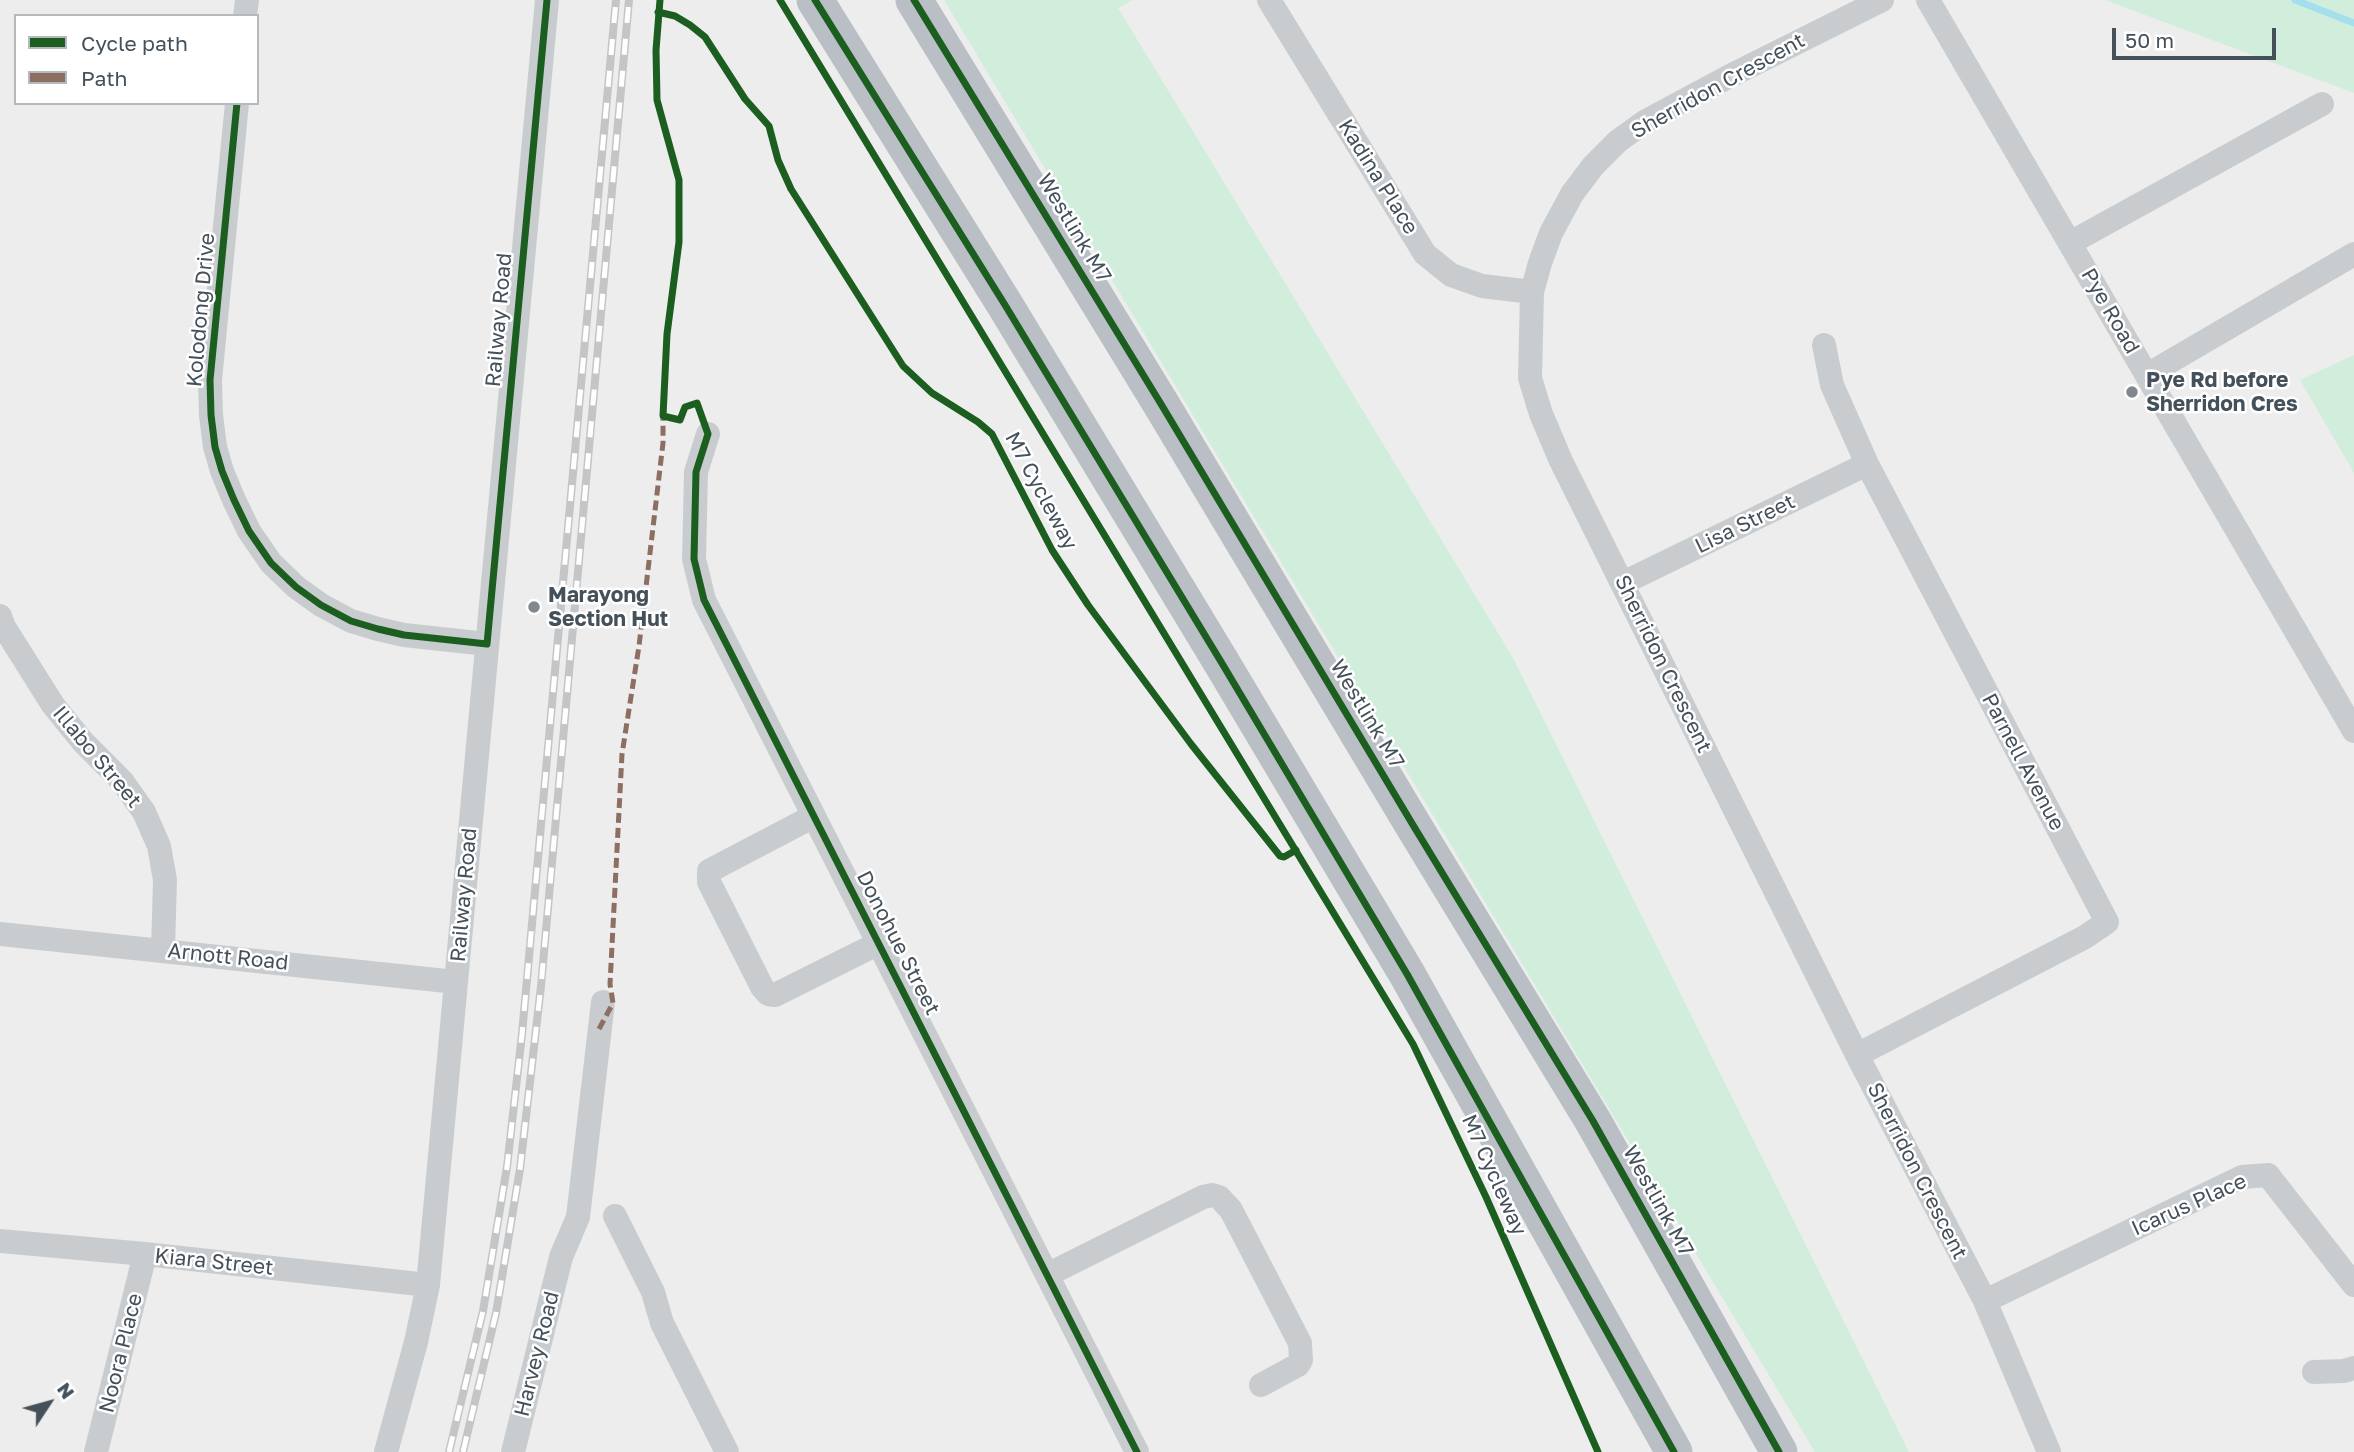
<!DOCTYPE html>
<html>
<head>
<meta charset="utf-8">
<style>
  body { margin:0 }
  #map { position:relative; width:2354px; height:1452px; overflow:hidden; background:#eeeded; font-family:"Golos Text",sans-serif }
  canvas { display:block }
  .legend { position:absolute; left:14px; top:14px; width:245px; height:91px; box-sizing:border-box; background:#fff; border:2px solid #b4b9bd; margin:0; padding:9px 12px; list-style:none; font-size:21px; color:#44505a }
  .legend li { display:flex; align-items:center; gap:14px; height:35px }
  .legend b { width:35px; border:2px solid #b4b9bd }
  .north { position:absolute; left:14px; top:1368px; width:70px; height:70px; -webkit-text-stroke:5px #fff; paint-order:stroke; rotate:54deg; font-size:19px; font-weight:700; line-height:28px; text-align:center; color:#44505a }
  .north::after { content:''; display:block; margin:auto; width:24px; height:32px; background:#44505a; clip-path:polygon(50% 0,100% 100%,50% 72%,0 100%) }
  .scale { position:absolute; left:2112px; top:28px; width:164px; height:32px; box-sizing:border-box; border:4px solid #44505a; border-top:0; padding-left:9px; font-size:21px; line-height:24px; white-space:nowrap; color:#44505a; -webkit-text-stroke:5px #fff; paint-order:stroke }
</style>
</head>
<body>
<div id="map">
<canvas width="2354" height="1452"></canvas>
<ul class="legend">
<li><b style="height:9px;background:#1b5e20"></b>Cycle path</li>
<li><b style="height:9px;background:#8d6e63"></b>Path</li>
</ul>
<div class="north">N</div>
<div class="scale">50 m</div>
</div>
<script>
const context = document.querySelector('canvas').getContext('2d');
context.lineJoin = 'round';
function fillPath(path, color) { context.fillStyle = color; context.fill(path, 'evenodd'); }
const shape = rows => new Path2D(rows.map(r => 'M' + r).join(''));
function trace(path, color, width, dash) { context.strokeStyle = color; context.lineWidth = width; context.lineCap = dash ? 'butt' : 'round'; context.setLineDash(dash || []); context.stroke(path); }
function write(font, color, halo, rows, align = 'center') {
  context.font = font + ' "Golos Text",sans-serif'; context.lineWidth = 5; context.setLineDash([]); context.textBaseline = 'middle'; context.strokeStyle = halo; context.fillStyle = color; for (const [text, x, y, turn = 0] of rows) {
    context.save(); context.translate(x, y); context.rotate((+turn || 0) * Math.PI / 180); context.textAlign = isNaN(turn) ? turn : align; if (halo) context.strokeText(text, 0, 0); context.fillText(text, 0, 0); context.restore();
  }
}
fillPath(shape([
  [944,0,1132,0,1118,8,1512,656,1909,1452,1815,1452],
  [2105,0,2354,0,2354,93],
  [2354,355,2354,473,2300,380]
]), '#d0eedb');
trace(shape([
  [2295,0,2354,23]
]), '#a4dfed', 7);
trace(shape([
  [663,416,680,420,685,407,697,403,700,413]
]), '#b6c2be', 4.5, [5, 3.5]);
trace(shape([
  [1269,0,1425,254,1451,275,1482,286,1532,292],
  [1882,0,1728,77,1646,121,1618,141,1593,166,1572,194,1551,233,1540,263,1532,292,1530,378,1541,414,1561,461,1857,1055,1985,1301,2049,1452],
  [1928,0,2354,731],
  [245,16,247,0],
  [237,103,210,380,211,415,215,447,222,471,234,500,249,531,271,563,296,587,321,605,351,621,378,629,404,635,487,644],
  [2070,243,2322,104],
  [1824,345,1832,385,1867,464,2107,922,2085,937,1857,1055],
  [2147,375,2354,254],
  [708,434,696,472,694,559,704,600,1137,1452],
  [1623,583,1867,464],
  [0,616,4,627,53,705,83,742,122,781,144,812,159,846,165,880,163,950],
  [814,816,709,871,709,882,762,987,768,994,775,995,879,943],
  [0,934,456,982],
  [615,1216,653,1292,662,1323,727,1452],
  [0,1241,145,1254,428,1285],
  [1047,1275,1203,1197,1212,1195,1219,1197,1231,1210,1300,1343,1301,1360,1298,1365,1261,1385],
  [1985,1301,2242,1177,2268,1175,2354,1285],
  [2314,1372,2344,1371,2354,1368],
  [96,1452,145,1254],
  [386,1452,416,1342,428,1285,547,0],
  [513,1452,561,1257,578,1217,603,1002]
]), '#c9ccce', 24);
trace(shape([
  [815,0,1005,305,1223,665,1407,974,1674,1452],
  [914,0,1161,404,1413,825,1593,1121,1779,1452]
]), '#b9bfc4', 37);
const rail = shape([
  [449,1452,483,1311,507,1167,522,1034,616,0],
  [463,1452,496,1313,520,1169,541,986,629,0]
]);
trace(rail, '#c3c5c7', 8);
trace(rail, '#fff', 5, [16]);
trace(shape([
  [599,1029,613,1003,610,984,622,754,639,646,663,443,663,416]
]), '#8d6e63', 5, [10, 5]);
trace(shape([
  [660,0,656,50,657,100,679,180,679,242,667,334,663,416,680,420,685,407,697,403,708,434,696,472,694,559,704,600,1137,1452],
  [780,0,1413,1044,1486,1197,1598,1452],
  [815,0,1005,305,1223,665,1407,974,1674,1452],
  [914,0,1161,404,1413,825,1593,1121,1779,1452],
  [658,12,675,16,690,25,705,37,745,99,769,126,778,160,791,189,903,366,932,393,978,422,992,434,1052,550,1088,605,1191,744,1280,856,1284,857,1296,850],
  [237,103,210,380,211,415,215,447,222,471,234,500,249,531,271,563,296,587,321,605,351,621,378,629,404,635,487,644,547,0]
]), '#1b5e20', 7);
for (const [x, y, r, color] of [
  [2132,392,7,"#80878d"],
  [534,607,7,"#80878d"]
]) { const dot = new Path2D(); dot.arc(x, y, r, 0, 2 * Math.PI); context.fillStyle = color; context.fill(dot); trace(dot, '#fff', 2.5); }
write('21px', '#44505a', '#fff', [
  ["Sherridon Crescent",1718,86,-29],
  ["Kadina Place",1378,177,58],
  ["Westlink M7",1074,228,59],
  ["Kolodong Drive",201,310,-85],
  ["Pye Road",2110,311,60],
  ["Railway Road",499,320,-85],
  ["M7 Cycleway",1041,491,62],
  ["Lisa Street",1745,524,-26],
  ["Sherridon Crescent",1663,664,64],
  ["Westlink M7",1367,714,59],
  ["Illabo Street",97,757,50],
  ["Parnell Avenue",2023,762,62],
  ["Railway Road",464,895,-85],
  ["Donohue Street",898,943,63],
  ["Arnott Road",228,957,6],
  ["Sherridon Crescent",1917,1171,63],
  ["M7 Cycleway",1494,1175,66],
  ["Westlink M7",1658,1201,61],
  ["Icarus Place",2189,1205,-24],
  ["Kiara Street",214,1262,6],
  ["Noora Place",121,1353,-76],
  ["Harvey Road",537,1354,-76]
]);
write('bold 21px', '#44505a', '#fff', [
  ["Pye Rd before",2146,380],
  ["Sherridon Cres",2146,404],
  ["Marayong",548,595],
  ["Section Hut",548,619]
], 'left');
</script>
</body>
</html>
